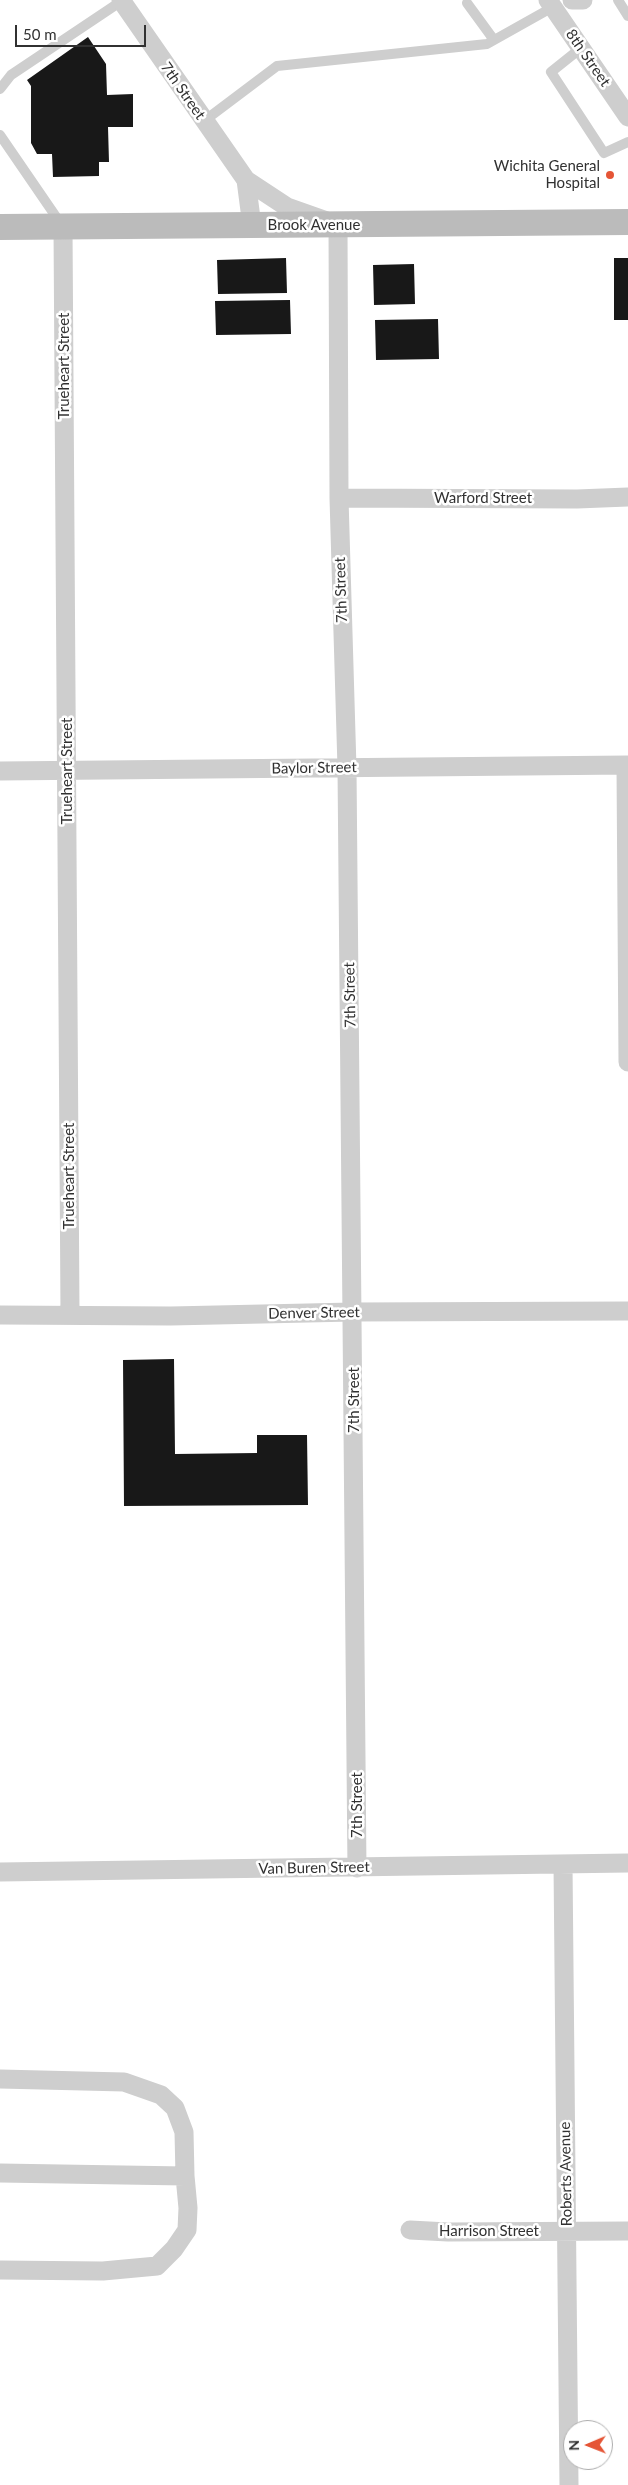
<!DOCTYPE html>
<html>
<head>
<meta charset="utf-8">
<style>
  body { margin:0 }
  #map { position:relative; width:628px; height:2485px; overflow:hidden; background:#fff; font-family:Lato,sans-serif }
  canvas { display:block }
  .north { position:absolute; left:563px; top:2420px; width:50px; height:50px; box-sizing:border-box; background:#fff; border:1px solid #adadad; border-radius:50%; rotate:269deg; font-size:14px; font-weight:700; line-height:20px; text-align:center; color:#313131 }
  .north::after { content:''; display:block; margin:auto; width:18px; height:22px; background:#e55536; clip-path:polygon(50% 0,100% 100%,50% 72%,0 100%) }
  .scale { position:absolute; left:15px; top:25px; width:131px; height:22px; box-sizing:border-box; border:2px solid #313131; border-top:0; padding-left:6px; font-size:15px; line-height:18px; white-space:nowrap; color:#313131; -webkit-text-stroke:4px #fff; paint-order:stroke }
</style>
</head>
<body>
<div id="map">
<canvas width="628" height="2485"></canvas>
<div class="north">N</div>
<div class="scale">50 m</div>
</div>
<script>
const context = document.querySelector('canvas').getContext('2d');
context.lineJoin = 'round';
function fillPath(path, color) { context.fillStyle = color; context.fill(path, 'evenodd'); }
const shape = rows => new Path2D(rows.map(r => 'M' + r).join(''));
function trace(path, color, width, dash) { context.strokeStyle = color; context.lineWidth = width; context.lineCap = dash ? 'butt' : 'round'; context.setLineDash(dash || []); context.stroke(path); }
function write(font, color, halo, rows, align = 'center') {
  context.font = font + ' Lato,sans-serif'; context.lineWidth = 5; context.setLineDash([]); context.textBaseline = 'middle'; context.strokeStyle = halo; context.fillStyle = color; for (const [text, x, y, turn = 0] of rows) {
    context.save(); context.translate(x, y); context.rotate((+turn || 0) * Math.PI / 180); context.textAlign = isNaN(turn) ? turn : align; if (halo) context.strokeText(text, 0, 0); context.fillText(text, 0, 0); context.restore();
  }
}
fillPath(shape([
  [88,37,106,64,107,95,133,94,133,127,108,127,109,162,99,162,99,176,53,177,52,154,37,154,31,143,31,86,27,80],
  [286,258,287,293,218,294,217,260],
  [614,258,628,258,628,320,614,320],
  [414,264,415,304,374,305,373,265],
  [290,300,291,334,216,335,215,301],
  [438,319,439,359,376,360,375,320],
  [174,1359,175,1454,257,1453,257,1435,307,1435,308,1505,124,1506,123,1360]
]), '#181818');
trace(shape([
  [618,0,628,16],
  [467,3,494,40],
  [581,48,551,72,604,153,628,142],
  [0,89,11,75,123,0],
  [204,121,277,66,487,44,553,7],
  [0,135,61,224]
]), '#cecece', 10);
trace(shape([
  [121,0,246,180,287,207,338,225,339,498,347,768,357,1868],
  [548,0,628,117],
  [572,0,583,0],
  [246,180,252,226],
  [63,227,70,1314],
  [339,498,577,499,628,497],
  [626,766,628,1062],
  [0,771,628,765],
  [0,1315,171,1316,353,1312,628,1311],
  [563,1864,569,2485],
  [0,1872,628,1863],
  [0,2079,124,2082,161,2095,175,2108,184,2132,185,2176],
  [0,2173,185,2176,188,2208,187,2230,174,2249,157,2266,103,2271,0,2270],
  [410,2230,448,2232,628,2231]
]), '#cecece', 19);
trace(shape([
  [0,227,628,222]
]), '#bbb', 26);
for (const [x, y, r, color] of [
  [610,175,5,"#e55536"]
]) { const dot = new Path2D(); dot.arc(x, y, r, 0, 2 * Math.PI); context.fillStyle = color; context.fill(dot); trace(dot, '#fff', 2); }
write('15px', '#313131', '#fff', [
  ["8th Street",588,58,55],
  ["7th Street",183,91,55],
  ["Brook Avenue",314,225],
  ["Trueheart Street",64,366,-90],
  ["Warford Street",483,498],
  ["7th Street",341,590,-92],
  ["Baylor Street",314,768,-1],
  ["Trueheart Street",67,771,-90],
  ["7th Street",350,995,-91],
  ["Trueheart Street",69,1176,-90],
  ["Denver Street",314,1313,-1],
  ["7th Street",354,1400,-90],
  ["7th Street",357,1805,-90],
  ["Van Buren Street",314,1868,-1],
  ["Roberts Avenue",566,2174,-91],
  ["Harrison Street",489,2231]
]);
write('15px', '#313131', '#fff', [
  ["Wichita General",600,166],
  ["Hospital",600,183]
], 'right');
</script>
</body>
</html>
